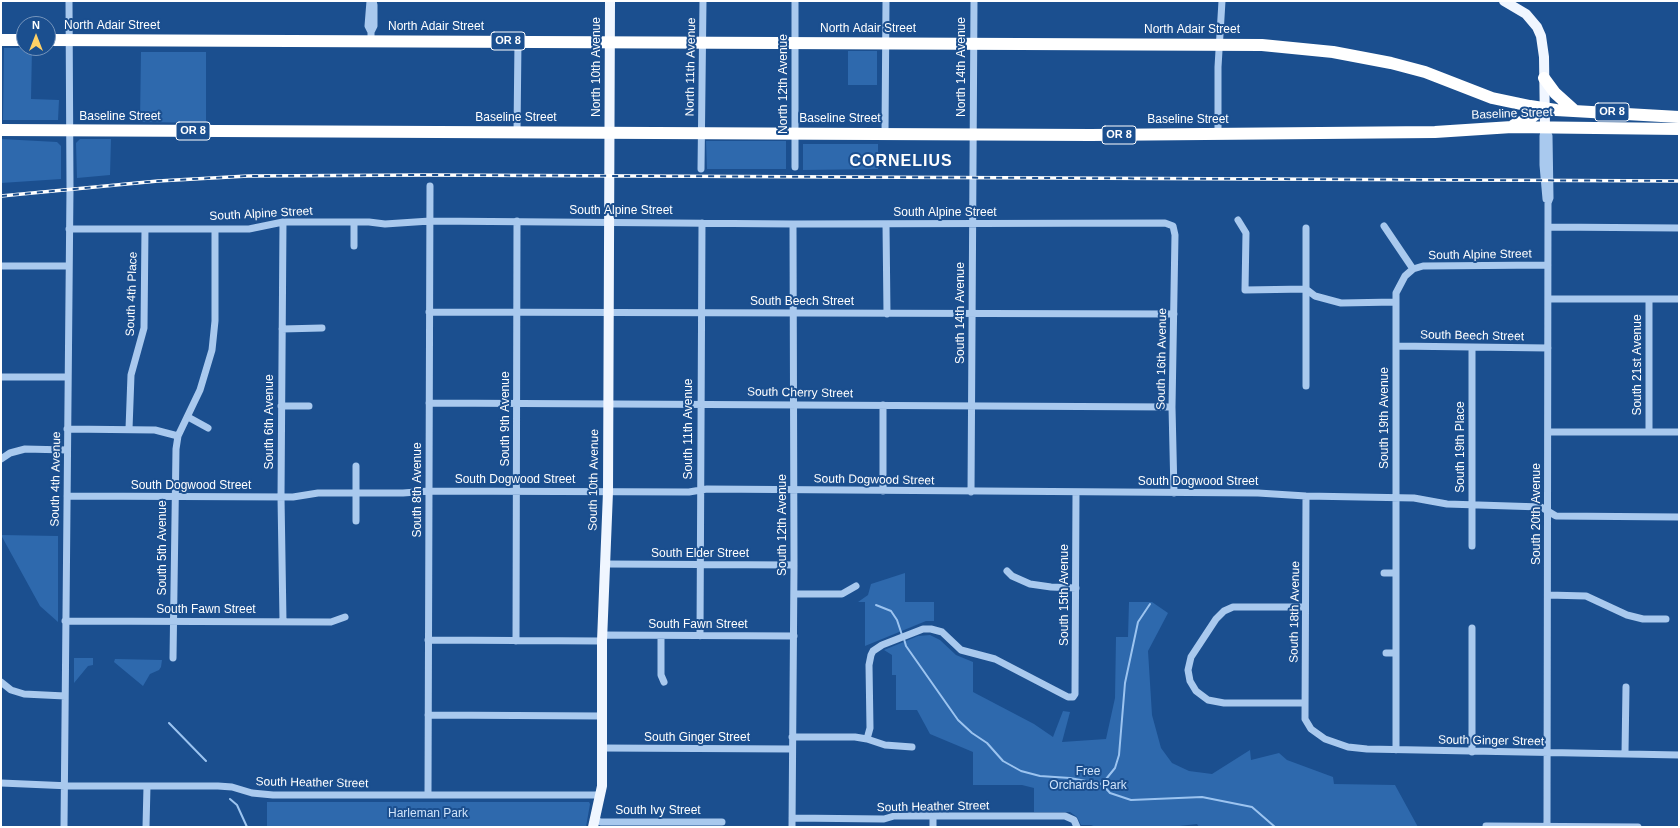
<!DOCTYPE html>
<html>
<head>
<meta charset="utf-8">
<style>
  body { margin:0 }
  #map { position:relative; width:1680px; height:828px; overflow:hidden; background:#1b4f8f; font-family:Arial,sans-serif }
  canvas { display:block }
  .frame { position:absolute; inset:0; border:2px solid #fff; pointer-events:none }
  .north { position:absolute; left:16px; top:16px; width:40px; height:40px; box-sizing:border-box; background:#1b4f8f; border:1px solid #7695bc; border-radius:50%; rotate:0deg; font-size:11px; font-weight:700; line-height:16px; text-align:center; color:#fff }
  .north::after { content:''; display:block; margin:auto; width:14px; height:18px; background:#ffd166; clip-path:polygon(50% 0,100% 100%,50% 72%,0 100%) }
</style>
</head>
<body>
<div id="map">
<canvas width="1680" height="828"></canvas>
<div class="frame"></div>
<div class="north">N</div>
</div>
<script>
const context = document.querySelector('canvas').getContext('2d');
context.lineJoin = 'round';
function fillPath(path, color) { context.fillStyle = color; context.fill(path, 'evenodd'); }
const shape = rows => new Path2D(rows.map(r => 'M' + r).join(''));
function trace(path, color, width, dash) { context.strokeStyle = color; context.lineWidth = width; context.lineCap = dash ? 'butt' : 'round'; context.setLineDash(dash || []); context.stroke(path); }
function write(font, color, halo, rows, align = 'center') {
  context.font = font + ' Arial,sans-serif'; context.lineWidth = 4; context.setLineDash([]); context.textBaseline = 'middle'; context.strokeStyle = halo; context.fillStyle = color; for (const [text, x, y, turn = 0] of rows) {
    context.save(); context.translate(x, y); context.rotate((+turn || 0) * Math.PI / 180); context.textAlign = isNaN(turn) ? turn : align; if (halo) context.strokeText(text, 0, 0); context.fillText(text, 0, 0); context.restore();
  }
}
fillPath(shape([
  [4,48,32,48,31,99,59,100,58,120,3,120],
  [848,51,877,51,877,85,848,85],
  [141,52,206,52,206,123,140,122],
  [1,139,57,142,61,146,61,179,1,183],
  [80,139,111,139,110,175,77,178,76,143],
  [706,141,786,141,786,169,707,169],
  [803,144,878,144,878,169,803,170],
  [1,535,58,536,58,622,40,606],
  [905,573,905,602,934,602,934,621,926,621,865,646,865,602,858,602,868,595,871,584],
  [1129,602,1152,602,1168,613,1148,651,1152,715,1161,748,1172,763,1189,771,1212,774,1250,750,1251,760,1279,753,1287,760,1333,777,1334,784,1395,785,1418,827,1199,827,1197,824,1171,827,1096,827,1091,825,1081,825,1077,817,1070,812,1034,812,1034,788,1022,785,973,785,973,752,930,734,917,710,896,710,896,675,892,675,892,655,884,650,918,636,930,635,940,640,956,655,973,662,973,692,1034,724,1053,737,1063,711,1070,712,1062,742,1106,739,1115,698,1116,637,1128,637],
  [74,658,93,658,93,665,88,666,74,683],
  [115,659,162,660,161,667,159,670,150,674,143,686,114,662],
  [267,802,589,802,590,804,586,827,267,827]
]), '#2e69ad');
trace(shape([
  [876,605,891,611,897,620,902,635],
  [904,639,906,646,958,720,972,733,987,743,1003,761,1021,771,1040,776,1070,778,1102,784,1110,793,1131,800,1202,797,1252,807,1275,827],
  [169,723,206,761],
  [1102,784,1115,768,1119,755,1125,683,1138,622,1150,604],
  [230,799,237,805,247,827]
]), '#9cc4f0', 2);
trace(shape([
  [370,1,368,26,371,32],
  [371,41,371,32,374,26,374,5,373,1],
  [1545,127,1549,136,1550,198,1548,203,1547,827],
  [1545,127,1543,136,1543,165,1546,199],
  [517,132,518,41],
  [885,133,886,1],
  [1218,134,1218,67,1222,1],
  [795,167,795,1],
  [701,169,703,1],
  [1238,220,1246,233,1245,290,1306,289,1315,296,1341,303,1395,302],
  [283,222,281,497,283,621],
  [354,222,354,246],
  [886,224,887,314],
  [1384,226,1413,269],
  [1548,227,1679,228],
  [1306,228,1306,386],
  [69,229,249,229,283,222,369,222,385,224,430,221,793,224,1165,223,1173,226,1175,235,1172,407,1174,493],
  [1,266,69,266],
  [1548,299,1679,299],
  [1649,299,1649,432],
  [429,312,1174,314],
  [282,329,322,328],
  [1396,346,1548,348],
  [1472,347,1472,546],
  [1,377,68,377],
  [429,403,1172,407],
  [281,406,309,406],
  [188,417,208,428],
  [67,429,155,430,178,436],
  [129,429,131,375,144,328,145,229],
  [1548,432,1679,432],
  [1,459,10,453,25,449,67,450],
  [883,491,883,405],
  [971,492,974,1],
  [67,496,293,497,318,493,403,493,429,491,689,492,707,489,1258,493,1306,496,1414,498,1447,504,1541,507,1556,516,1679,517],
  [1306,496,1305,719,1311,729,1325,739,1348,747,1367,749,1679,755],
  [356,521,356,466],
  [605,564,794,565],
  [1007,571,1012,576,1030,584,1051,587,1076,588],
  [1384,573,1396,573],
  [794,594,842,594,856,586],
  [1548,595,1586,596,1627,615,1643,619,1666,619],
  [65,621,331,622,345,617],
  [602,635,794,636],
  [661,636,661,675,664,682],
  [700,636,702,223],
  [428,640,602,641],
  [516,641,517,221],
  [1386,653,1396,653],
  [173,658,176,449,178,436,200,390,212,350,215,321,215,229],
  [1,682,11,690,24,694,65,696],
  [1304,703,1224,703,1208,700,1196,691,1190,681,1188,670,1191,657,1216,619,1224,611,1233,607,1305,607],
  [428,715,602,716],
  [792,737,855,737,867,739,885,745,912,747],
  [867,739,870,728,869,665,871,655,873,651,882,645,923,629,931,629,942,632,961,650,995,659,1068,697,1073,697,1075,694,1076,492],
  [602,748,792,749],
  [1396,750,1396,293,1405,276,1413,269,1423,266,1548,265],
  [1472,752,1472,628],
  [1625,753,1626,687],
  [1,783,71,786,218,786,232,787,252,793,273,795,600,795],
  [428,795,430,186],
  [792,818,884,819,894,816,1065,816,1074,820,1077,827],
  [595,820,601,822,722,822],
  [1486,826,1638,827],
  [64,827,70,188,69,1],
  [146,827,147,786],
  [792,827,794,565,793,224],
  [933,827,933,816]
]), '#a9c9ee', 7);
trace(shape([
  [1504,1,1526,14,1537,27,1541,36,1544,57,1545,127],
  [593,827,602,786,602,641,608,492,610,1]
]), '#f0f6ff', 10);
trace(shape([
  [1,40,24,40],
  [48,40,1262,45,1333,52,1391,63,1425,72,1492,98,1530,106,1556,110,1679,117],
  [1544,78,1555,93,1575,111],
  [1514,125,1530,118,1545,108],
  [1,130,1091,135,1435,132,1512,127,1679,129]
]), '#fff', 12);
const rail = shape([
  [1,196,158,181,248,176,428,175,1679,181]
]);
trace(rail, '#fff', 3.5);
trace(rail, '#1b4f8f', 2, [6]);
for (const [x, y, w] of [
  [508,41,34],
  [1612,112,34],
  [193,131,34],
  [1119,135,34]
]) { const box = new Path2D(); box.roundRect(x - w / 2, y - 9, w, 18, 3); context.fillStyle = '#1b4f8f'; context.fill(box); trace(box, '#fff', 1); }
write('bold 11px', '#fff', null, [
  ["OR 8",508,41],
  ["OR 8",1612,112],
  ["OR 8",193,131],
  ["OR 8",1119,135]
]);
write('12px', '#fff', '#1b4f8f', [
  ["North Adair Street",112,26],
  ["North Adair Street",436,27],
  ["North Adair Street",868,29],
  ["North Adair Street",1192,30],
  ["North 10th Avenue",597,67,-90],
  ["North 11th Avenue",691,67,-89],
  ["North 14th Avenue",962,67,-90],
  ["North 12th Avenue",784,84,-90],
  ["Baseline Street",1512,114,-2],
  ["Baseline Street",120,117],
  ["Baseline Street",516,118],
  ["Baseline Street",840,119],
  ["Baseline Street",1188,120],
  ["South Alpine Street",621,211],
  ["South Alpine Street",945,213],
  ["South Alpine Street",261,214,-3],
  ["South Alpine Street",1480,255,-1],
  ["South 4th Place",132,294,-88],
  ["South Beech Street",802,302],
  ["South 14th Avenue",961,313,-90],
  ["South Beech Street",1472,336,1],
  ["South 16th Avenue",1162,359,-89],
  ["South 21st Avenue",1638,365,-90],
  ["South Cherry Street",800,393,1],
  ["South 19th Avenue",1385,418,-90],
  ["South 9th Avenue",506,419,-90],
  ["South 6th Avenue",270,422,-90],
  ["South 11th Avenue",689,429,-90],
  ["South 19th Place",1461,447,-90],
  ["South 4th Avenue",56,479,-89],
  ["South Dogwood Street",515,480],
  ["South 10th Avenue",594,480,-89],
  ["South Dogwood Street",874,480,1],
  ["South Dogwood Street",1198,482],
  ["South Dogwood Street",191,486],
  ["South 8th Avenue",418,490,-90],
  ["South 20th Avenue",1537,514,-90],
  ["South 12th Avenue",783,525,-90],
  ["South 5th Avenue",163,548,-90],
  ["South Elder Street",700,554],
  ["South 15th Avenue",1065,595,-90],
  ["South Fawn Street",206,610],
  ["South 18th Avenue",1295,612,-89],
  ["South Fawn Street",698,625],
  ["South Ginger Street",697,738],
  ["South Ginger Street",1491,741,1],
  ["South Heather Street",312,783,1],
  ["South Heather Street",933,807,-1],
  ["South Ivy Street",658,811]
]);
write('12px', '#cfe3fa', '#1b4f8f', [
  ["Free",1088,772],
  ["Orchards Park",1088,786],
  ["Harleman Park",428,814]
]);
context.letterSpacing = '1px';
write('bold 16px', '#fff', '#1b4f8f', [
  ["CORNELIUS",901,162]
]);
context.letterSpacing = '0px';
</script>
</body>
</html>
